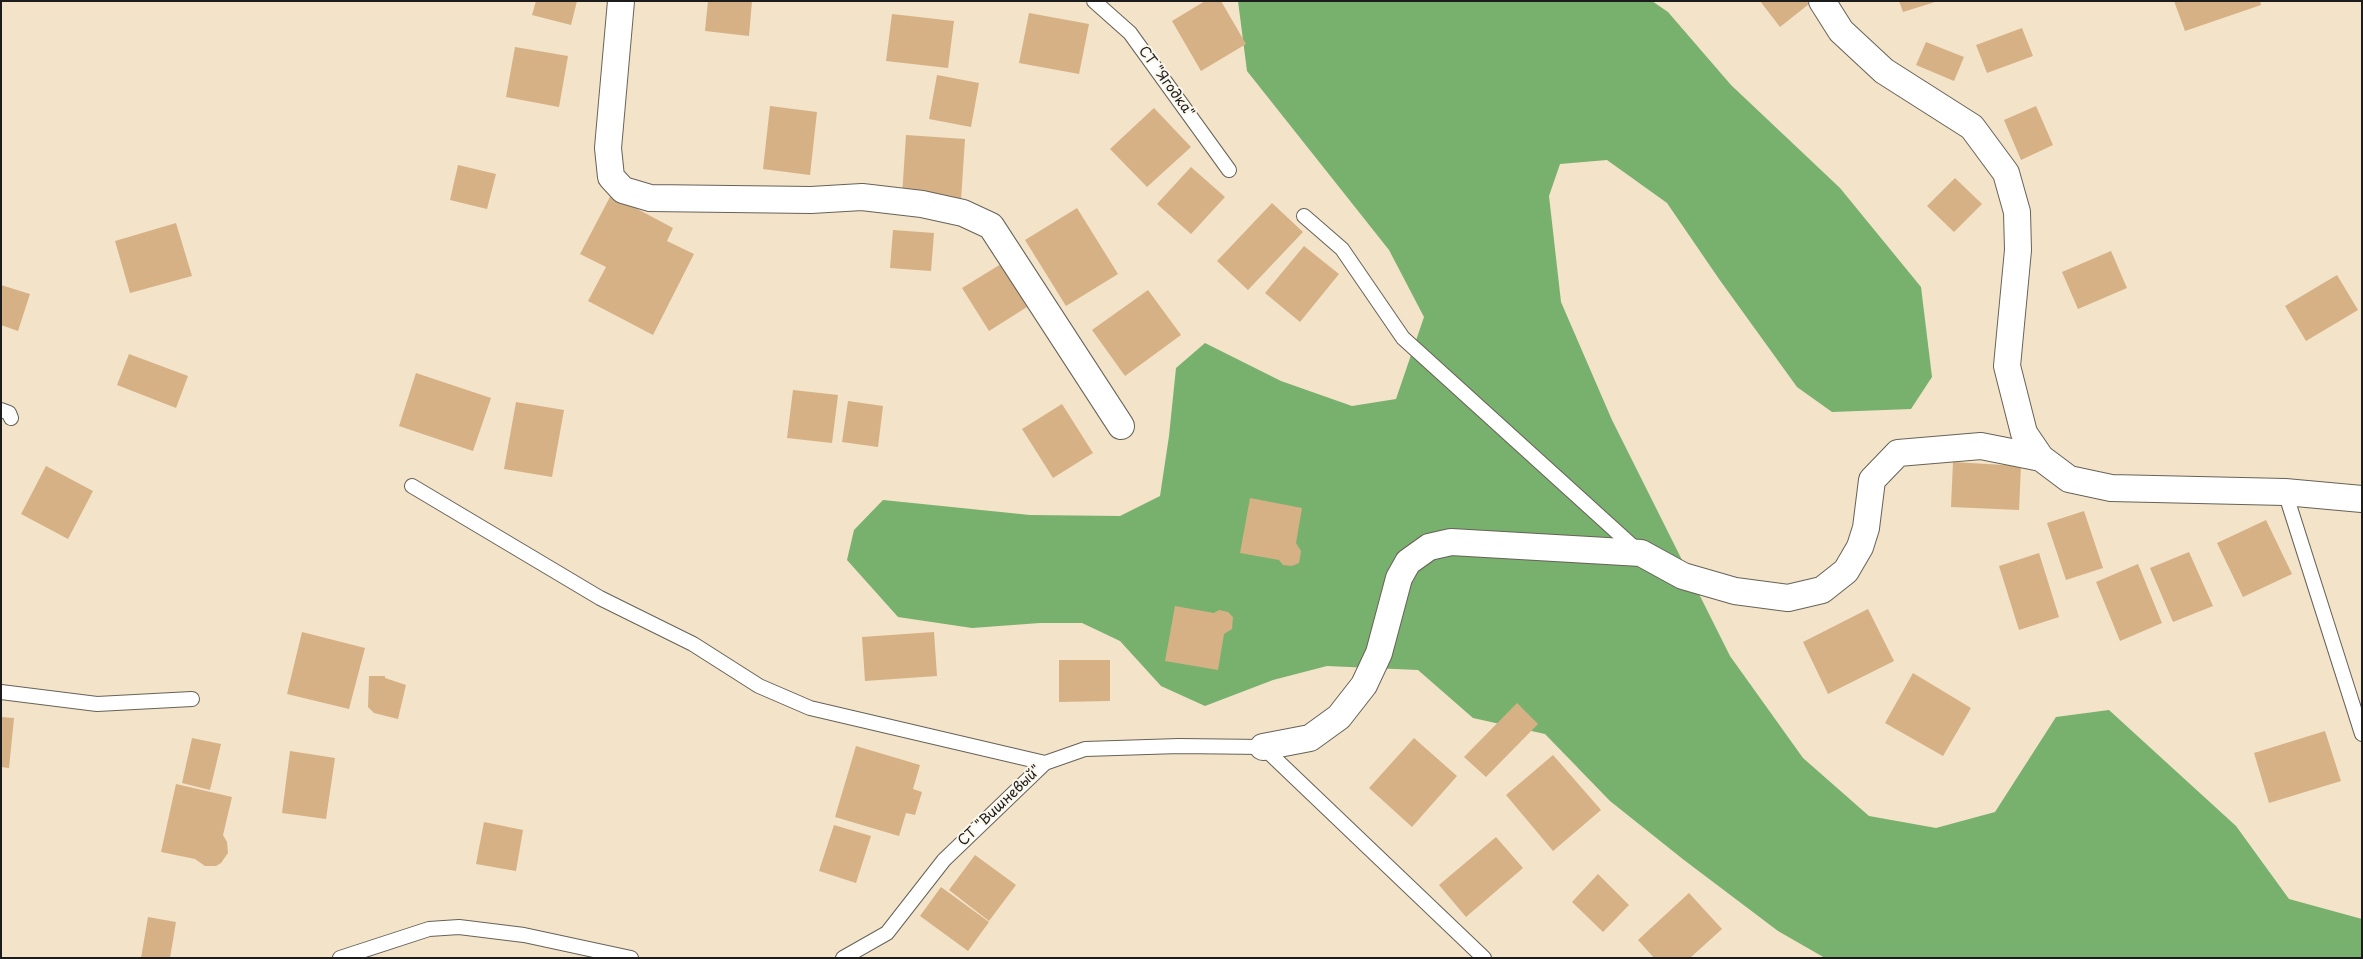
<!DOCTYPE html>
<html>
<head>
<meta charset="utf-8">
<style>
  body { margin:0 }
  #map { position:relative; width:2363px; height:959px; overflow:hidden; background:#f3e3c8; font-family:"Playpen Sans",sans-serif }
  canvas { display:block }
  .frame { position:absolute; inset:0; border:2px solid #1c1c1c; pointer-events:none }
</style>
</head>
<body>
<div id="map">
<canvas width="2363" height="959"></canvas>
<div class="frame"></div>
</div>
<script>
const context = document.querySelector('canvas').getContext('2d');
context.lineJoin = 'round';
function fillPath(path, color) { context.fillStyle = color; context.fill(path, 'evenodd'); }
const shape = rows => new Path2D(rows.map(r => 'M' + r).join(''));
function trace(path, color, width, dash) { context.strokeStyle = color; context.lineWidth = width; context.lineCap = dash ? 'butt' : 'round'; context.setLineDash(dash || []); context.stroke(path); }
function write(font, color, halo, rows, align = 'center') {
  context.font = font + ' "Playpen Sans",sans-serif'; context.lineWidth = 4; context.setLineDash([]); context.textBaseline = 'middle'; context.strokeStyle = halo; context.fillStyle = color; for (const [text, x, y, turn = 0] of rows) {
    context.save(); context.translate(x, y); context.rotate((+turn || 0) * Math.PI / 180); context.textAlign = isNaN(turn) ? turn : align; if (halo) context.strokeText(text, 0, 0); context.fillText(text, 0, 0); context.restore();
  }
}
fillPath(shape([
  [1238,1,1652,1,1668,12,1731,85,1840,188,1921,287,1932,377,1911,409,1832,412,1797,387,1719,279,1667,203,1607,160,1560,164,1549,196,1561,302,1612,420,1730,656,1803,758,1869,816,1936,828,1995,812,2056,717,2109,710,2236,826,2289,899,2362,919,2362,958,1825,958,1778,931,1684,860,1610,801,1545,734,1473,718,1418,670,1327,666,1273,680,1205,706,1161,686,1120,641,1082,623,1040,623,972,628,898,617,847,560,854,530,883,500,1030,515,1120,516,1160,496,1169,436,1176,368,1205,343,1281,381,1352,406,1396,399,1424,317,1389,250,1247,71]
]), '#78b06e');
fillPath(shape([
  [536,1,577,1,571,25,532,15],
  [708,1,752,1,749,36,705,31],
  [1205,1,1221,1,1246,44,1201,71,1172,21],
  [1760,1,1807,1,1809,4,1780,27],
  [1899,1,1935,1,1935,2,1903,12],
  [2174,1,2260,1,2261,5,2185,31],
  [1029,13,1089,24,1079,74,1019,63],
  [892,14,954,21,948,68,886,61],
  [2022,28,2033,56,1987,73,1976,45],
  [1926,42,1964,57,1954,81,1916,65],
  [515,47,568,56,559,107,506,97],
  [937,75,979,83,971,127,929,119],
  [770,106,817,112,810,175,763,169],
  [2036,106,2053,145,2021,160,2004,120],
  [1154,108,1191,147,1147,187,1110,149],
  [906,135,965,139,961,200,902,196],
  [458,165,496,174,487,209,450,200],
  [1191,167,1225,197,1191,234,1157,204],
  [1955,178,1982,204,1954,232,1927,206],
  [611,195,673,228,667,241,694,254,653,335,588,301,606,267,580,254],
  [1272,203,1303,232,1248,290,1217,261],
  [1077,208,1118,274,1066,306,1025,240],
  [176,223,192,276,130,293,115,241],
  [893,230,934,233,931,271,890,268],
  [1304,246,1339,274,1300,322,1265,293],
  [2111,251,2127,288,2078,309,2062,272],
  [1001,264,1027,307,989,331,962,288],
  [2337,275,2358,310,2306,341,2285,306],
  [1,285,30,294,18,331,1,325],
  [1148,290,1181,335,1125,376,1092,330],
  [129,354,188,376,176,408,117,385],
  [416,373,491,398,473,451,399,426],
  [793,390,838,395,832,443,787,438],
  [848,401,883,406,878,447,842,442],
  [516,402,564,410,552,477,504,469],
  [1062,404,1093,453,1053,478,1022,429],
  [1953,462,2021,466,2019,510,1951,507],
  [46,466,93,491,68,539,21,514],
  [1250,498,1302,508,1296,543,1301,551,1299,563,1292,566,1283,565,1279,560,1240,553],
  [2084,511,2103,568,2066,580,2047,523],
  [2266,520,2292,574,2243,597,2217,543],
  [2189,552,2213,606,2173,622,2150,568],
  [2039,553,2059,617,2019,630,1999,566],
  [2138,564,2162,623,2120,641,2096,582],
  [1175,606,1214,613,1219,610,1228,612,1233,617,1232,629,1224,634,1218,670,1165,661],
  [1868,609,1894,661,1828,694,1803,642],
  [302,632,365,648,349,709,287,694],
  [934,632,937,676,865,681,862,637],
  [1059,660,1110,660,1110,701,1059,702],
  [1913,673,1971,708,1943,756,1885,723],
  [369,676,385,676,385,678,406,685,398,719,374,713,368,707],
  [1517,703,1538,724,1486,777,1464,757],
  [1,717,14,718,9,768,1,767],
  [2325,731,2341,781,2269,803,2254,753],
  [192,738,221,744,210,790,182,783],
  [1414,738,1457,776,1412,827,1369,788],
  [856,746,920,765,913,789,922,792,915,815,906,813,899,836,835,817],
  [290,751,335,758,326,819,282,813],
  [1553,755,1601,810,1553,851,1506,795],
  [176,784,232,797,223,835,227,842,228,853,221,863,216,866,205,866,195,859,161,852],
  [484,822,523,830,516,871,476,864],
  [834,825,871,836,856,883,819,871],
  [1496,837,1523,868,1466,917,1439,885],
  [975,855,1016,885,989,921,949,890],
  [1598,874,1629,905,1603,932,1572,902],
  [941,887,989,922,968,951,920,916],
  [1689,893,1722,929,1690,958,1654,958,1638,940],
  [148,917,176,922,170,958,141,958]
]), '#d6b186');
const lane = shape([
  [1094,1,1130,33,1229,170],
  [1304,216,1342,249,1403,338,1639,552],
  [1,410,9,413,11,418],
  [412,486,600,598,693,644,759,686,810,708,1045,763],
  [2285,492,2362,734],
  [1,692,97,704,192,699],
  [340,958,429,929,459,927,524,935,631,958],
  [843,958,887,933,944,860,1045,763,1085,749,1179,746,1263,747,1484,958]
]);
const street = shape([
  [621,1,608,148,611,177,623,190,650,198,811,200,862,197,922,204,963,213,991,226,1121,426],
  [1822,1,1841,31,1884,71,1972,127,2006,173,2017,212,2018,250,2007,366,2024,433,2041,458,2069,479,2111,488,2285,492,2362,499],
  [1263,747,1310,738,1339,717,1364,685,1379,653,1399,578,1408,562,1429,547,1451,542,1641,553,1683,576,1735,591,1788,598,1822,590,1846,571,1860,547,1866,528,1872,480,1898,453,1981,446,2041,458]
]);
trace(lane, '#676258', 16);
trace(street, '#676258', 28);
trace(lane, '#fff', 14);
trace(street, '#fff', 26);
write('14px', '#1c1c1c', '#fbf7ec', [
  ["СТ \"Ягодка\"",1166,82,54],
  ["СТ \"Вишневый\"",1000,806,-44]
]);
</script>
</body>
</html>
